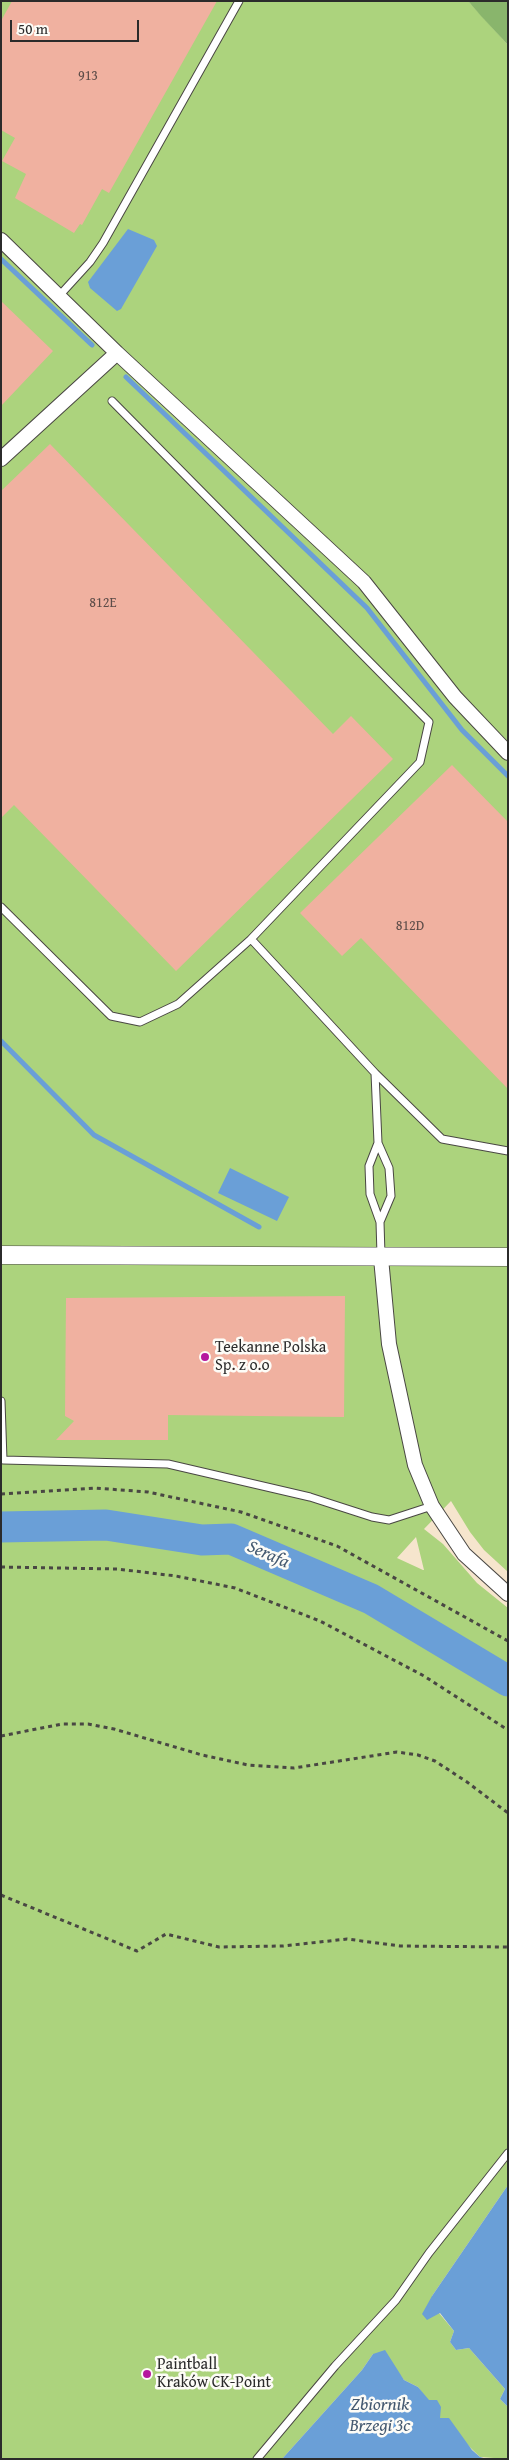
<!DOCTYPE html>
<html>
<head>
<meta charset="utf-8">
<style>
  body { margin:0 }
  #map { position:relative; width:509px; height:2460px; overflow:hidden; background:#f6e5cd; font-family:"Gentium Book Plus",serif }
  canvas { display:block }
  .frame { position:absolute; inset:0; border:2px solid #2b2b2b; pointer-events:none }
  .scale { position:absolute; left:10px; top:20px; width:129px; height:22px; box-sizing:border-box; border:2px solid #2b2b2b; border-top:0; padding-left:6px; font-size:15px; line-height:18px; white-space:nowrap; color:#2b2b2b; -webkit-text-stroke:4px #fdfcf7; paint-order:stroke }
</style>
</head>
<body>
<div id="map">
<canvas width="509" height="2460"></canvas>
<div class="frame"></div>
<div class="scale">50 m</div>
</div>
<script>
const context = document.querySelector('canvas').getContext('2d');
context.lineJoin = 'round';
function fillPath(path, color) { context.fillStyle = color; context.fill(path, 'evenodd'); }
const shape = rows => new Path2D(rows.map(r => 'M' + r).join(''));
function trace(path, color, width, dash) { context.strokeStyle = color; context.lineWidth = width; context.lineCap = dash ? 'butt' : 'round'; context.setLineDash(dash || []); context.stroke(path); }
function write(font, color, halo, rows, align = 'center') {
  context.font = font + ' "Gentium Book Plus",serif'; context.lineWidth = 5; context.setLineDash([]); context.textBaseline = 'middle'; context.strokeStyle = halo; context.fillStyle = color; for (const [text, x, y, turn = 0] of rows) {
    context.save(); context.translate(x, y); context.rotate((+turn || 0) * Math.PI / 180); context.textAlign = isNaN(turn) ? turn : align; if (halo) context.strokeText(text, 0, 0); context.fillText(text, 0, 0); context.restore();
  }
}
fillPath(shape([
  [1,1,468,1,508,45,508,1572,484,1550,470,1532,451,1501,424,1529,443,1544,477,1583,508,1608,508,2185,432,2296,439,2313,454,2331,450,2342,456,2350,469,2348,505,2389,500,2399,508,2407,508,2459,480,2457,440,2418,418,2387,404,2380,397,2371,373,2354,362,2370,282,2459,1,2459],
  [416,1537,424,1570,423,1570,397,1558]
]), '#acd37d');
fillPath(shape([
  [468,1,508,1,508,45,481,16]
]), '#89b56c');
fillPath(shape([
  [128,229,154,240,157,246,121,309,117,311,90,288,88,282],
  [230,1168,289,1197,277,1221,218,1193],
  [508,2185,508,2407,500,2399,505,2389,469,2348,456,2350,450,2342,454,2331,440,2313,427,2320,422,2314,432,2296],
  [385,2350,404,2380,418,2387,429,2400,437,2400,441,2407,440,2418,449,2418,472,2450,480,2457,487,2459,282,2459,362,2370,373,2354]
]), '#6a9fd7');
trace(shape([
  [1,259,92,345],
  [126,377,367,608,462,730,508,776],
  [1,1041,94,1135,259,1227]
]), '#6a9fd7', 5);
trace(shape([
  [1,1527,106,1525,202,1540,231,1539,371,1599,508,1681]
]), '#6a9fd7', 31);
fillPath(shape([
  [12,1,217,1,109,193,102,189,82,225,80,224,74,233,15,198,26,174,2,161,15,138,1,130,1,21],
  [1,301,53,351,1,406],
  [50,444,333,734,351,716,393,759,176,971,14,805,1,818,1,491],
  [452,765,508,822,508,1089,361,938,342,956,300,913],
  [345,1296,344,1417,168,1415,168,1440,56,1440,74,1421,65,1416,66,1298]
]), '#f0b1a0');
const service = shape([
  [59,296,90,262,103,243,239,1],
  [112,401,429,722,420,762,251,939,375,1073,378,1143,369,1166,370,1194,380,1222,381,1255],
  [1,907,111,1016,140,1022,178,1004,251,939],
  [375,1073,442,1139,508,1151],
  [378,1143,389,1168,391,1196,380,1222],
  [1,1401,3,1460,168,1464,310,1497,372,1517,389,1520,432,1506],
  [257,2459,335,2366,396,2300,429,2253,508,2153]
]);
const minor = shape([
  [1,240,117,353,364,582,455,697,508,753],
  [1,459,117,353],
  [381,1258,389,1344,415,1465,432,1506,464,1554,508,1594]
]);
const tertiary = shape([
  [1,1255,508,1257]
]);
trace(service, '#494743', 9);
trace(minor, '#494743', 16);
trace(tertiary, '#494743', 19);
trace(shape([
  [1,1494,95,1488,148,1492,241,1512,337,1546,508,1641],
  [1,1567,117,1569,176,1576,235,1588,320,1621,424,1676,508,1730],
  [1,1736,62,1724,88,1724,114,1729,202,1755,248,1765,294,1768,397,1752,418,1755,435,1761,467,1782,508,1813],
  [1,1895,137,1951,166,1934,219,1947,283,1946,347,1939,400,1946,508,1947]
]), '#494743', 3, [4, 4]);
trace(service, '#fff', 7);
trace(minor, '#fff', 14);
trace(tertiary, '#fff', 18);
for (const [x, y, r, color] of [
  [205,1357,5,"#b5179e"],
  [147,2374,5,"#b5179e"]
]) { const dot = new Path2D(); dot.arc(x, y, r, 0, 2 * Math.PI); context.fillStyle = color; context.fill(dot); trace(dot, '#fdfcf7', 2); }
write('14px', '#5c4c48', null, [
  ["913",88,76],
  ["812E",103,603],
  ["812D",410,926]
]);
write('16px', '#2b2b2b', '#fdfcf7', [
  ["Teekanne Polska",215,1348],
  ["Sp. z o.o",215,1366],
  ["Paintball",157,2365],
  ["Kraków CK-Point",157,2383]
], 'left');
write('italic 18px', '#445970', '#fdfcf7', [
  ["Serafa",268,1555,24],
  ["Zbiornik",380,2405],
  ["Brzegi 3c",380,2426]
]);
</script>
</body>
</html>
